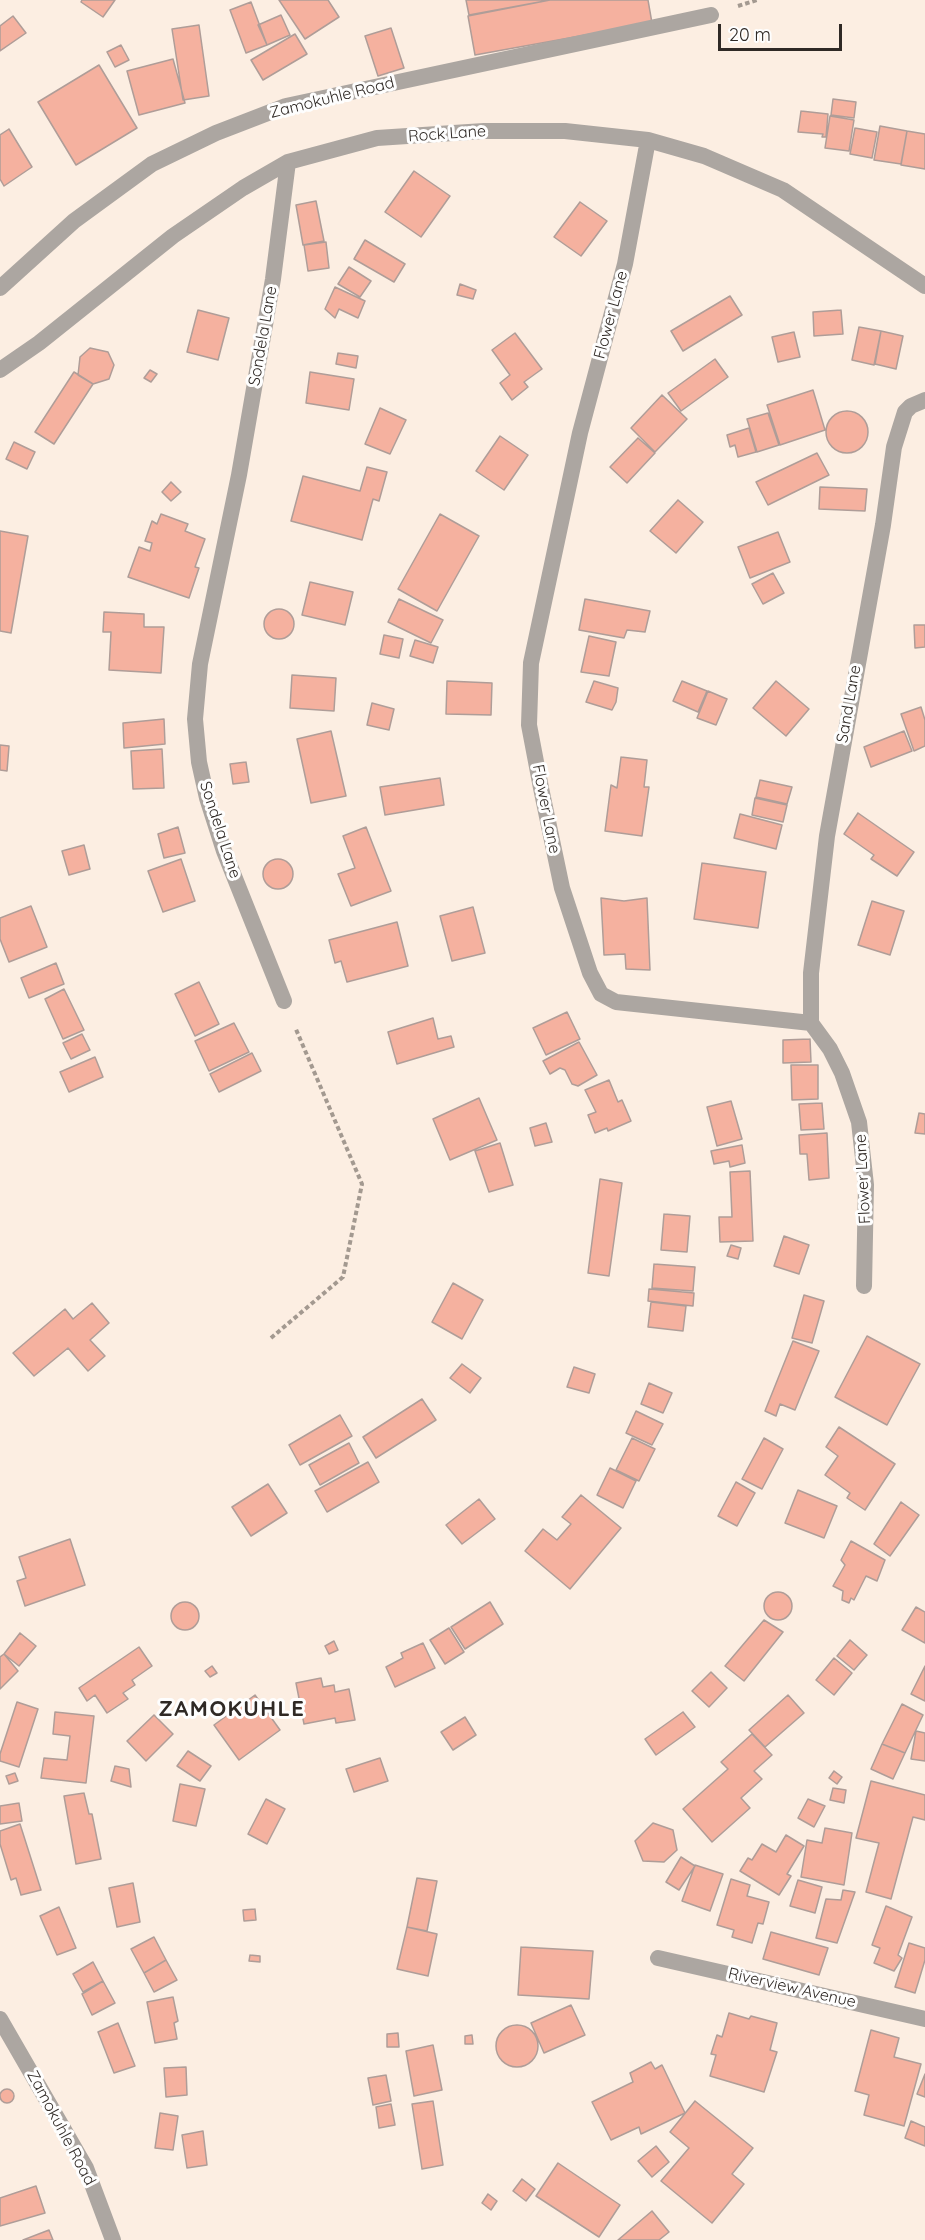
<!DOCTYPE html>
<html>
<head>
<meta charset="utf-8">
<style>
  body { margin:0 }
  #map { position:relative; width:925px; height:2240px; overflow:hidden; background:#fceee2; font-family:Quicksand,sans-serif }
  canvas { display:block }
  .scale { position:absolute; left:718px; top:24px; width:124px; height:27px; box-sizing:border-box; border:3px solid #2f2925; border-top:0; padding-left:8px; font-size:18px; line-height:21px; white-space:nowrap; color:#2f2925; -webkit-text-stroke:4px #fefefe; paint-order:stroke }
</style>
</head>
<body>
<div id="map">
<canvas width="925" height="2240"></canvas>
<div class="scale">20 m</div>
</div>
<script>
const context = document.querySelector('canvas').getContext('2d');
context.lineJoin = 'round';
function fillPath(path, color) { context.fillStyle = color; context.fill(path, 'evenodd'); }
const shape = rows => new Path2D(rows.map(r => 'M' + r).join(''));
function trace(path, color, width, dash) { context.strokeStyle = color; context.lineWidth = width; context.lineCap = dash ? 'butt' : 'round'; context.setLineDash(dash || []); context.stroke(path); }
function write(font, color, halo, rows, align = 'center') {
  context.font = font + ' Quicksand,sans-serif'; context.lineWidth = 6; context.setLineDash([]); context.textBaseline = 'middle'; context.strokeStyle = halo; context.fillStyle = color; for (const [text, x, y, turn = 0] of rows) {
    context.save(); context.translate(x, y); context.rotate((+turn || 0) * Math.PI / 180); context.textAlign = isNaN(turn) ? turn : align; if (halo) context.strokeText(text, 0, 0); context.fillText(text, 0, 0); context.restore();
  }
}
const building = shape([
  [82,0,115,0,103,17,81,2,82,0],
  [279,0,328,0,339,17,305,39,279,0],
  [466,0,550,0,469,15,466,0],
  [550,0,648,0,652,23,475,55,468,16,550,0],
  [251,2,267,45,246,53,230,10,251,2],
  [281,15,290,35,267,45,258,25,281,15],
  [13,16,26,33,0,51,0,26,13,16],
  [199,25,209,96,183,100,172,29,199,25],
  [391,28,404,68,378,76,365,36,391,28],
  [295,34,307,54,263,80,251,60,295,34],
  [121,45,129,60,115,67,107,52,121,45],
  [173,59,185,103,139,115,127,71,173,59],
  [99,65,137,128,76,165,38,102,99,65],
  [833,99,856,102,854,118,831,115,833,99],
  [801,111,828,114,826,137,822,137,823,134,798,132,801,111],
  [830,116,854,120,849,151,825,148,830,116],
  [880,126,907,131,901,164,874,160,880,126],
  [855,128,877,132,872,158,850,154,855,128],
  [9,129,32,167,4,186,0,179,0,135,9,129],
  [907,131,925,134,925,169,901,165,907,131],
  [414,171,450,196,421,237,385,212,414,171],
  [316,201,324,241,303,245,296,205,316,201],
  [580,202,607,221,581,256,554,237,580,202],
  [365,240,405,264,394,282,354,259,365,240],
  [326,242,329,268,308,271,304,245,326,242],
  [349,267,371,281,360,297,338,284,349,267],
  [460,284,476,290,473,299,457,295,460,284],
  [335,287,365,301,358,318,339,309,335,318,325,309,335,287],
  [730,296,742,315,683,351,671,331,730,296],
  [198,310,229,318,218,360,187,352,198,310],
  [841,310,843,334,814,336,813,312,841,310],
  [859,327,881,331,874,365,852,360,859,327],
  [881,331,903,336,896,369,875,364,881,331],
  [794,332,800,357,778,362,772,337,794,332],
  [515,333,542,369,524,382,528,387,512,400,500,383,510,375,492,350,515,333],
  [90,348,108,352,114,365,109,379,93,384,78,375,80,357,90,348],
  [338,353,358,356,356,368,336,364,338,353],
  [715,359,728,377,681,411,668,393,715,359],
  [150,370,157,374,151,382,144,378,150,370],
  [74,372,93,384,54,444,35,432,74,372],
  [310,372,354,379,349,410,306,403,310,372],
  [813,390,825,430,780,445,767,405,813,390],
  [662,395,687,419,655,452,631,428,662,395],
  [380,408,406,420,390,454,365,444,380,408],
  '826 432a21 21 0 1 1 42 0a21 21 0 1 1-42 0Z',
  [768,413,779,445,757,452,747,419,768,413],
  [749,428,756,452,738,457,735,445,730,447,727,435,749,428],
  [500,436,528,455,504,490,476,471,500,436],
  [638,438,655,453,627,483,610,467,638,438],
  [14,442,35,452,27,469,6,459,14,442],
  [817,453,829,475,768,505,756,482,817,453],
  [367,467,387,472,379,501,373,499,362,540,291,521,303,476,360,491,367,467],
  [171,482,181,492,171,501,162,492,171,482],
  [820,487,867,489,865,511,819,509,820,487],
  [678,500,703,522,676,553,650,531,678,500],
  [161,514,188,524,185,531,205,539,195,567,199,568,189,598,128,577,139,547,150,551,152,543,145,541,152,521,157,524,161,514],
  [440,514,479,536,437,611,398,589,440,514],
  [0,531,28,536,11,633,0,631,0,531],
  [778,532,790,562,750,578,738,547,778,532],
  [773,573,784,593,763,604,752,584,773,573],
  [310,582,353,592,345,625,302,615,310,582],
  [399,599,443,620,431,643,388,622,399,599],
  [585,599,650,611,645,632,627,630,624,638,579,630,585,599],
  '264 624a15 15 0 1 1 30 0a15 15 0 1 1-30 0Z',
  [104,612,144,614,144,627,164,627,161,673,109,670,111,632,103,632,104,612],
  [914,625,925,625,925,647,915,648,914,625],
  [384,635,403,639,399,658,380,654,384,635],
  [589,636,616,642,609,676,581,672,589,636],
  [415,640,438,647,433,663,410,656,415,640],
  [292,675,336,678,334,711,290,708,292,675],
  [447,681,492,683,491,715,446,714,447,681],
  [594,681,618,688,616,702,612,710,586,702,594,681],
  [682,681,707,691,698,712,673,701,682,681],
  [776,681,809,709,786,736,753,708,776,681],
  [708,691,727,699,716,725,697,718,708,691],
  [372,703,394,709,389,730,367,725,372,703],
  [921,707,925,720,925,746,914,751,901,714,921,707],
  [164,719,165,744,124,748,123,723,164,719],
  [331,731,346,796,311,803,297,739,331,731],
  [904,731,912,751,871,767,864,747,904,731],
  [0,745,9,746,7,771,0,770,0,745],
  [162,749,164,788,133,789,131,751,162,749],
  [621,757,647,760,644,787,649,787,642,836,605,831,611,785,617,788,621,757],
  [246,762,249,782,233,784,230,764,246,762],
  [440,778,444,805,385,815,380,787,440,778],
  [760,780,792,787,787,804,756,797,760,780],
  [755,798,787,805,783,822,752,815,755,798],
  [858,813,914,852,897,876,871,859,874,855,844,834,858,813],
  [740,814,782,825,776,849,734,838,740,814],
  [178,827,185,853,164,858,158,834,178,827],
  [366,827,391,891,351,906,338,874,355,868,343,836,366,827],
  [84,845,90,869,69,875,62,851,84,845],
  [181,859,195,901,163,912,148,871,181,859],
  '263 874a15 15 0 1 1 30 0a15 15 0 1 1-30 0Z',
  [702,863,766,872,758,928,694,919,702,863],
  [601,898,624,901,647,898,650,970,626,969,625,954,604,955,601,898],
  [872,901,904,911,890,955,858,945,872,901],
  [31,906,47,947,9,962,0,939,0,918,31,906],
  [473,907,485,953,452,961,440,916,473,907],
  [397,922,408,966,347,982,341,961,335,963,329,940,397,922],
  [56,963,64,984,29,998,21,978,56,963],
  [199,982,219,1024,195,1036,175,994,199,982],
  [64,989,84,1030,63,1039,45,999,64,989],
  [567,1012,580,1039,546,1055,533,1028,567,1012],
  [433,1018,438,1039,451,1036,454,1047,397,1064,388,1032,433,1018],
  [234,1023,249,1052,209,1071,195,1041,234,1023],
  [82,1034,90,1050,71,1059,63,1043,82,1034],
  [810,1039,811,1062,783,1063,783,1040,810,1039],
  [579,1042,597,1075,578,1086,572,1084,565,1070,560,1068,550,1074,543,1061,579,1042],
  [252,1053,261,1071,219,1092,210,1074,252,1053],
  [95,1057,103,1077,69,1092,60,1072,95,1057],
  [791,1065,818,1065,818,1099,792,1100,791,1065],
  [609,1080,618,1102,622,1100,631,1121,608,1131,607,1128,595,1133,588,1115,596,1112,585,1090,609,1080],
  [479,1098,497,1140,450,1160,433,1119,479,1098],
  [731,1101,742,1139,717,1146,707,1107,731,1101],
  [822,1103,824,1129,801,1130,799,1104,822,1103],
  [919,1113,925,1114,925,1134,915,1133,919,1113],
  [546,1123,552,1142,535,1146,530,1128,546,1123],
  [827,1133,829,1178,809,1180,807,1154,800,1154,799,1135,827,1133],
  [500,1143,513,1185,489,1192,475,1151,500,1143],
  [742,1145,745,1163,730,1167,729,1161,714,1164,711,1151,742,1145],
  [750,1171,753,1241,720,1242,719,1217,732,1217,730,1172,750,1171],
  [600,1179,622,1183,609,1276,588,1273,600,1179],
  [664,1214,690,1216,687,1252,661,1250,664,1214],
  [784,1236,809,1245,799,1274,774,1266,784,1236],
  [731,1245,741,1248,738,1259,727,1256,731,1245],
  [654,1264,695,1267,693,1291,652,1288,654,1264],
  [453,1283,483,1300,462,1339,432,1322,453,1283],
  [649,1289,694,1293,693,1306,648,1301,649,1289],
  [804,1295,824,1301,812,1343,792,1338,804,1295],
  [651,1302,686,1306,683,1331,648,1327,651,1302],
  [92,1303,109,1323,90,1340,105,1356,88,1371,68,1348,34,1376,13,1353,65,1309,73,1319,92,1303],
  [867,1336,920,1364,887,1425,835,1397,867,1336],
  [793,1341,819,1351,795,1410,780,1404,776,1416,765,1411,793,1341],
  [462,1364,481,1378,470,1393,450,1378,462,1364],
  [574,1367,595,1374,589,1393,567,1387,574,1367],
  [649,1383,672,1393,663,1413,641,1404,649,1383],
  [422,1399,436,1420,376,1458,363,1437,422,1399],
  [636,1411,663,1424,652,1445,626,1433,636,1411],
  [340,1415,352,1436,300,1465,289,1445,340,1415],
  [839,1427,895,1464,865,1510,847,1498,850,1493,825,1475,838,1456,826,1447,839,1427],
  [632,1438,655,1449,639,1481,616,1470,632,1438],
  [764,1438,783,1449,762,1489,742,1479,764,1438],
  [349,1443,359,1463,320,1485,309,1465,349,1443],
  [368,1462,379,1482,327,1512,315,1491,368,1462],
  [610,1468,636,1481,623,1508,597,1495,610,1468],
  [736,1482,755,1493,737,1526,718,1516,736,1482],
  [268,1484,287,1513,251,1536,232,1507,268,1484],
  [798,1490,837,1506,824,1538,785,1523,798,1490],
  [581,1495,621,1528,570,1589,525,1551,543,1529,557,1540,571,1524,562,1517,581,1495],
  [479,1499,495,1519,462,1544,446,1525,479,1499],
  [901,1502,919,1515,890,1556,874,1544,901,1502],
  [70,1539,85,1585,25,1606,17,1581,26,1578,19,1557,70,1539],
  [851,1541,885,1560,877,1581,866,1576,854,1600,851,1598,849,1603,842,1600,843,1591,833,1586,845,1565,841,1560,851,1541],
  '764 1606a14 14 0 1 1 28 0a14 14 0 1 1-28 0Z',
  '171 1616a14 14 0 1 1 28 0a14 14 0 1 1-28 0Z',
  [490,1602,503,1624,465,1649,451,1627,490,1602],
  [916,1607,925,1612,925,1643,902,1630,916,1607],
  [764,1620,783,1632,744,1681,725,1666,764,1620],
  [449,1628,464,1652,445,1664,430,1640,449,1628],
  [20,1633,36,1646,19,1666,4,1654,20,1633],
  [850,1640,867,1655,854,1670,837,1656,850,1640],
  [334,1641,338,1650,329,1654,325,1646,334,1641],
  [423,1643,435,1668,395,1687,386,1667,403,1658,401,1653,423,1643],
  [139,1647,152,1666,132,1680,135,1685,123,1693,128,1699,107,1713,95,1695,87,1701,79,1688,139,1647],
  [4,1654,18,1671,0,1689,0,1657,4,1654],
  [834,1658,852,1673,834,1695,816,1680,834,1658],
  [212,1666,217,1673,210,1677,205,1671,212,1666],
  [925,1666,925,1701,911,1694,925,1666],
  [711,1672,727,1688,709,1707,692,1691,711,1672],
  [321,1678,323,1687,334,1685,335,1692,349,1689,355,1720,336,1723,335,1718,304,1724,296,1683,321,1678],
  [255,1695,280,1730,239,1760,214,1725,255,1695],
  [788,1695,804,1713,765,1747,749,1730,788,1695],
  [17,1702,38,1709,19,1767,0,1761,0,1754,17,1702],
  [902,1704,923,1715,905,1753,882,1744,902,1704],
  [55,1712,94,1716,86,1783,41,1778,44,1758,67,1760,70,1736,53,1734,55,1712],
  [683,1712,695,1727,656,1755,645,1739,683,1712],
  [154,1715,173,1734,146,1761,127,1741,154,1715],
  [465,1717,476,1735,453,1750,441,1732,465,1717],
  [916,1731,925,1733,925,1761,911,1759,916,1731],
  [752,1734,772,1755,754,1771,762,1779,741,1798,750,1808,712,1842,683,1809,728,1769,721,1762,752,1734],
  [882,1744,905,1753,893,1779,871,1769,882,1744],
  [188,1751,211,1766,200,1781,177,1766,188,1751],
  [380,1758,388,1781,354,1792,346,1769,380,1758],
  [115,1766,129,1769,131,1787,111,1781,115,1766],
  [834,1771,842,1777,837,1784,829,1778,834,1771],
  [15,1773,18,1781,9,1784,6,1776,15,1773],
  [871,1781,925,1795,925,1820,913,1817,891,1899,866,1892,879,1843,856,1838,871,1781],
  [180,1784,205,1789,196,1826,173,1821,180,1784],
  [833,1788,846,1790,844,1803,830,1800,833,1788],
  [84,1793,89,1814,92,1814,101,1859,76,1864,64,1796,84,1793],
  [266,1799,285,1809,267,1844,248,1834,266,1799],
  [808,1799,825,1806,814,1827,798,1818,808,1799],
  [19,1803,22,1821,0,1824,0,1806,19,1803],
  [653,1823,673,1830,677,1850,664,1862,643,1861,635,1841,653,1823],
  [20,1824,41,1890,21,1895,16,1878,11,1880,0,1844,0,1831,20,1824],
  [825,1828,852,1833,844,1885,801,1877,807,1840,822,1843,825,1828],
  [786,1835,804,1846,787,1874,791,1876,779,1895,740,1871,748,1858,752,1860,762,1844,776,1852,786,1835],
  [681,1857,695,1866,679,1890,666,1882,681,1857],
  [695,1865,723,1874,710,1911,682,1901,695,1865],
  [417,1878,437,1881,427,1931,407,1927,417,1878],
  [731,1879,750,1885,747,1896,769,1902,763,1924,758,1923,752,1943,732,1937,734,1930,717,1925,731,1879],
  [798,1880,822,1887,815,1913,790,1906,798,1880],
  [133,1883,140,1922,117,1927,109,1888,133,1883],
  [843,1890,855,1892,837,1943,816,1938,826,1899,841,1900,843,1890],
  [886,1906,912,1917,898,1955,902,1958,894,1971,874,1963,880,1948,872,1945,886,1906],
  [59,1907,76,1948,57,1955,40,1916,59,1907],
  [255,1909,256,1920,244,1921,243,1910,255,1909],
  [407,1927,437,1934,428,1976,397,1969,407,1927],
  [771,1932,828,1948,819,1975,763,1959,771,1932],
  [154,1937,166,1960,144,1973,131,1949,154,1937],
  [909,1943,925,1948,925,1960,915,1993,895,1987,909,1943],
  [521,1947,593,1951,589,1999,518,1995,521,1947],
  [250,1955,260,1956,260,1962,249,1961,250,1955],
  [166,1960,177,1980,154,1992,144,1973,166,1960],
  [93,1962,103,1981,83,1992,73,1974,93,1962],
  [103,1981,115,2003,92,2015,82,1994,103,1981],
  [173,1997,178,2021,174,2023,177,2039,155,2043,147,2002,173,1997],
  [571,2005,585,2035,544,2053,531,2023,571,2005],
  [729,2013,749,2019,751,2016,777,2023,770,2050,777,2052,764,2092,710,2076,716,2055,711,2054,717,2035,722,2037,729,2013],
  [118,2023,135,2066,114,2073,98,2032,118,2023],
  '496 2046a21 21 0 1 1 42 0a21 21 0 1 1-42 0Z',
  [871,2030,899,2038,894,2057,921,2064,904,2126,864,2115,869,2095,855,2091,871,2030],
  [398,2033,399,2047,387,2047,387,2034,398,2033],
  [472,2035,473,2044,465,2044,465,2036,472,2035],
  [433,2045,442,2090,414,2096,406,2051,433,2045],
  [651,2062,655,2069,662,2065,685,2113,641,2134,639,2127,611,2140,592,2102,633,2082,630,2073,651,2062],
  [186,2067,187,2095,166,2097,164,2068,186,2067],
  [925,2074,925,2097,917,2094,925,2074],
  [386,2075,391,2101,373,2105,368,2078,386,2075],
  '0 2096a7 7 0 1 1 14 0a7 7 0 1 1-14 0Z',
  [433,2101,443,2165,422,2169,412,2104,433,2101],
  [695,2101,753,2148,732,2174,744,2184,712,2223,661,2181,689,2148,670,2132,695,2101],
  [391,2104,395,2125,379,2128,376,2107,391,2104],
  [160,2113,178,2116,173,2150,155,2148,160,2113],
  [911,2121,925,2127,925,2146,905,2138,911,2121],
  [203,2131,207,2165,187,2168,182,2135,203,2131],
  [656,2146,669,2162,652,2177,638,2161,656,2146],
  [558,2163,620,2205,599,2237,536,2196,558,2163],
  [522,2179,535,2189,526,2201,513,2191,522,2179],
  [36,2186,45,2213,0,2226,0,2198,36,2186],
  [488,2194,497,2201,491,2210,482,2203,488,2194],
  [652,2211,669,2232,659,2240,618,2240,652,2211],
  [49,2230,53,2240,23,2240,49,2230]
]);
fillPath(building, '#f5b19f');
trace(building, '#af9d98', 1.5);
trace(shape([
  [738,6,757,0],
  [271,1338,343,1277,362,1184,295,1027]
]), '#a39990', 4, [4.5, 3]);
trace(shape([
  [648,140,625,264,580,433,531,663,529,725,541,788,562,888,590,973,601,994,616,1002,811,1023,830,1049,842,1073,859,1122,866,1185,864,1286],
  [0,288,74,221,152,164,216,133,286,106,711,15],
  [0,370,39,343,173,236,243,188,288,162,377,138,484,131,565,131,648,140,704,156,783,190,925,286],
  [284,1001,224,851,207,798,199,762,195,719,200,664,239,475,273,279,288,162],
  [811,1023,811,973,827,836,883,525,894,447,905,412,911,406,925,400],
  [658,1958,925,2019],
  [0,2019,86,2168,113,2240]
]), '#aca6a1', 16);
write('16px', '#2f2925', '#fefefe', [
  ["Zamokuhle Road",332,98,-14],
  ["Rock Lane",447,134,-4],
  ["Flower Lane",611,315,-75],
  ["Sondela Lane",263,336,-80],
  ["Sand Lane",849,704,-80],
  ["Flower Lane",546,809,79],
  ["Sondela Lane",220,830,72],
  ["Flower Lane",863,1179,-93],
  ["Riverview Avenue",792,1988,13],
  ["Zamokuhle Road",61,2128,62]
]);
context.letterSpacing = '1.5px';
write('bold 22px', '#2f2925', '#fefefe', [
  ["ZAMOKUHLE",232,1709]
]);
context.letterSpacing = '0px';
</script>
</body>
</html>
